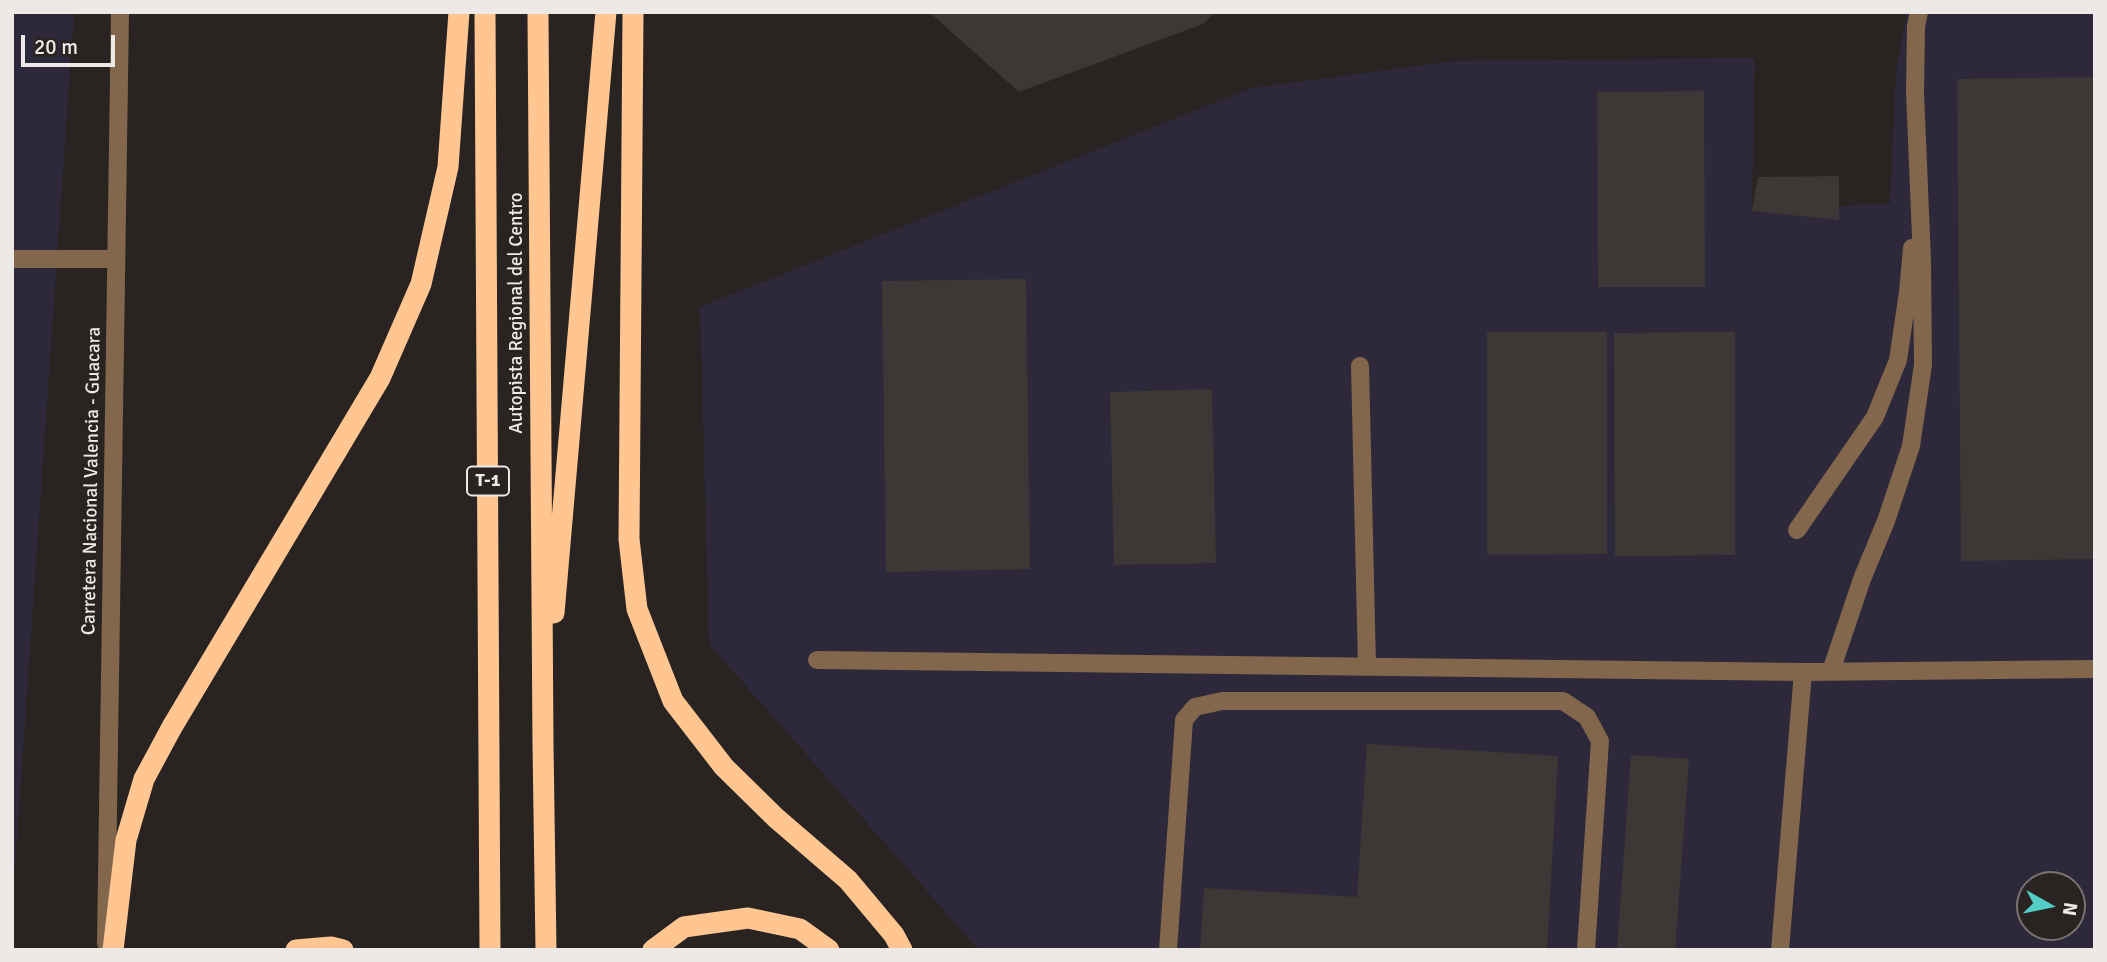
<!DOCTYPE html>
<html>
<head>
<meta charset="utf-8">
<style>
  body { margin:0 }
  #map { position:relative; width:2107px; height:962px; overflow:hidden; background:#292421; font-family:Signika,sans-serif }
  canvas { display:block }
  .frame { position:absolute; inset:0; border:14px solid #ede9e7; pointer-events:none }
  .north { position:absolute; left:2016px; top:871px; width:70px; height:70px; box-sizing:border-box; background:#292421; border:2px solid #777370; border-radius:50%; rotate:99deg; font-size:19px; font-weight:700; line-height:28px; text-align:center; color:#ede9e7 }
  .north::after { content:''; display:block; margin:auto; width:24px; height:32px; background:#54cdc7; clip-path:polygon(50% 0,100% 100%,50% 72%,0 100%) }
  .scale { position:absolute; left:21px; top:35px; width:94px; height:32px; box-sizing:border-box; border:4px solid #ede9e7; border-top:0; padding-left:9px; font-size:21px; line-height:24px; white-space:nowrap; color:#ede9e7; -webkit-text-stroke:5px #292421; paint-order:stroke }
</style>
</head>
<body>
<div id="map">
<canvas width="2107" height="962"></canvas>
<div class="frame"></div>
<div class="north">N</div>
<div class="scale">20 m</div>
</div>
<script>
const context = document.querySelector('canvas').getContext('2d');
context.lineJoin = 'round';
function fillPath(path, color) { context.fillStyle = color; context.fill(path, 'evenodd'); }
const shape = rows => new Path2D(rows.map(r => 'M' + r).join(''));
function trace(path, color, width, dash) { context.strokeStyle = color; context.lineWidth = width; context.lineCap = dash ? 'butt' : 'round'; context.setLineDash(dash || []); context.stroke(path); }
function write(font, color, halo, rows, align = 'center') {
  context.font = font + ' Signika,sans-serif'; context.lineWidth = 6; context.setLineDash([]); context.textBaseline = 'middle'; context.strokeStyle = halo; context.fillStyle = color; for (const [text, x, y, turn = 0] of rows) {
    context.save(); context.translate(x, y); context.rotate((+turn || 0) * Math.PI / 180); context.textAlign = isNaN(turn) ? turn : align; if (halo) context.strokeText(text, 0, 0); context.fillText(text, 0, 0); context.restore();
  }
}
fillPath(shape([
  [12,12,74,12,12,910],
  [1907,12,2095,12,2095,950,979,950,709,644,700,307,1252,88,1454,61,1755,58,1752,211,1890,203,1896,72],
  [2030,885,2072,885,2072,927,2030,927]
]), '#2e293a');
fillPath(shape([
  [929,12,1216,12,1203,24,1019,92],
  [2095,77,2095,559,1961,561,1957,79],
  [1704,91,1705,287,1598,287,1597,92],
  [1839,176,1839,220,1752,211,1758,177],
  [1026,279,1030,569,886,572,882,281],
  [1487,332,1607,332,1607,554,1487,555],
  [1735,332,1735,555,1615,556,1614,333],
  [1212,389,1216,563,1114,565,1110,392],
  [1367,744,1558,756,1547,950,1200,950,1204,888,1357,897],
  [1631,755,1689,759,1675,950,1617,950]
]), '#3d3735');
trace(shape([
  [12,259,116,259],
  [1360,366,1367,667],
  [1797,530,1875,417,1898,360,1908,292,1912,248],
  [817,660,1803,672,2095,669],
  [1831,671,1862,579,1886,521,1911,446,1923,365,1922,261,1915,92,1916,26,1919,12],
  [106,943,120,12],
  [1168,950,1184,720,1195,707,1222,701,1563,701,1587,717,1600,741,1586,950],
  [1780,950,1803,672]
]), '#83674d', 18);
trace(shape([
  [485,12,490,950],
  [538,12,543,744,546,950],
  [633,12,629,539,637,609,673,701,724,767,776,818,848,880,894,935,902,950],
  [554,613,606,12],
  [113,950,126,840,144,779,172,727,380,378,421,284,448,167,459,12],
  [296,950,331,947,343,950],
  [653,950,684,927,748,918,800,929,829,950]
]), '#ffc692', 21);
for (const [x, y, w] of [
  [488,481,42]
]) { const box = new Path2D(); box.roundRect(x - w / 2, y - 14.5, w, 29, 5); context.fillStyle = '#292421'; context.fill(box); trace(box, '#ede9e7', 2); }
write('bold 18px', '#ede9e7', null, [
  ["T-1",488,481]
]);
write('19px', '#ede9e7', '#292421', [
  ["Autopista Regional del Centro",517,313,-90],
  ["Carretera Nacional Valencia - Guacara",92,481,-89]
]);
</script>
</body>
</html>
